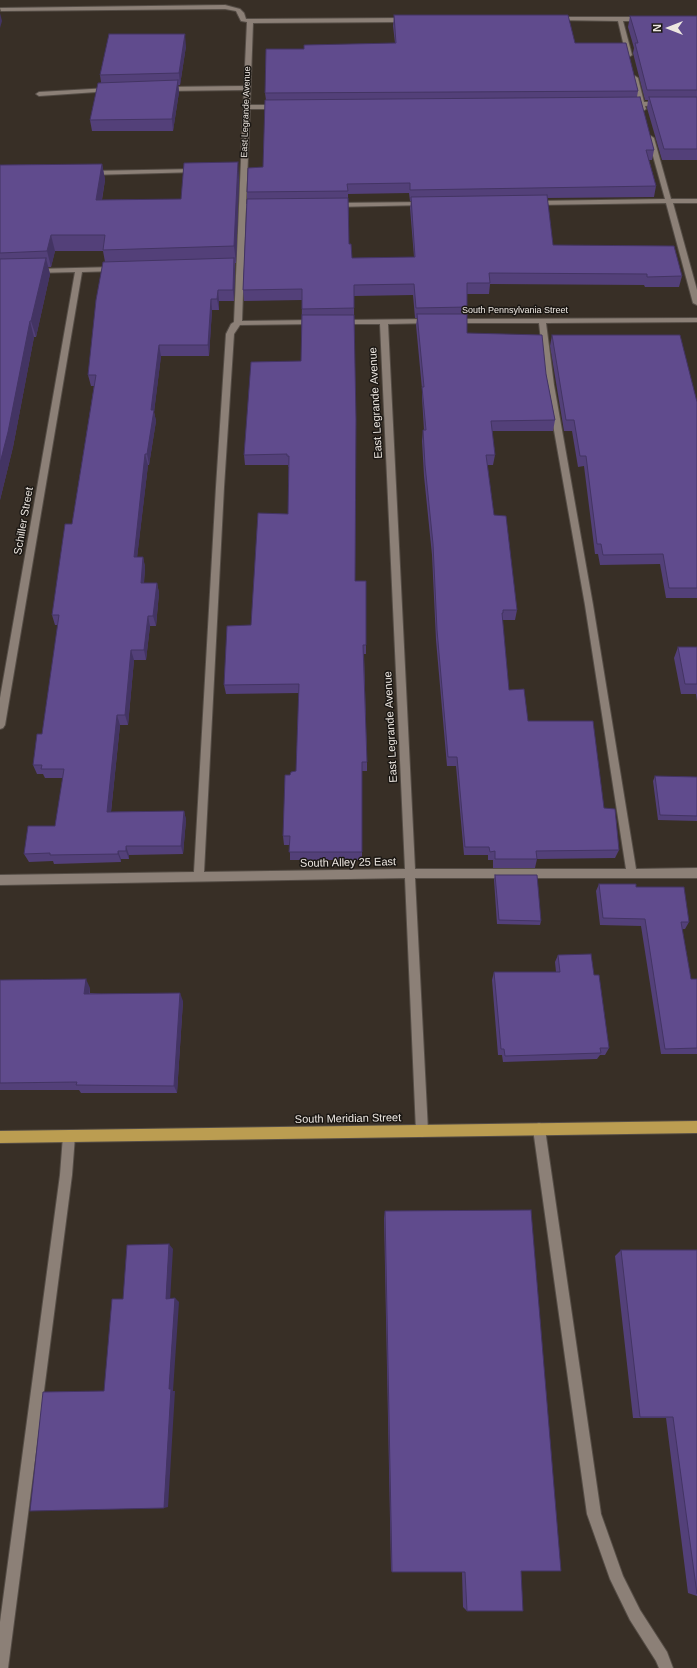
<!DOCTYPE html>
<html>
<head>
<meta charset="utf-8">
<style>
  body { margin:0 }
  #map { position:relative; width:697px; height:1668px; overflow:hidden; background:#382f26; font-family:Helvetica,sans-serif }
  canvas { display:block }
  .north { position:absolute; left:649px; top:8px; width:40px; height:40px; -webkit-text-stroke:3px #1c1814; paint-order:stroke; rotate:270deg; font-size:11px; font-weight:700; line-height:16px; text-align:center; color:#ede7e1 }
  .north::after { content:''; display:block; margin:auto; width:14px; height:18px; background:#ede7e1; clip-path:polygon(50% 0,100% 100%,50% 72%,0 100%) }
</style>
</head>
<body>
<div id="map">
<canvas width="697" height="1668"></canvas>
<div class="north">N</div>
</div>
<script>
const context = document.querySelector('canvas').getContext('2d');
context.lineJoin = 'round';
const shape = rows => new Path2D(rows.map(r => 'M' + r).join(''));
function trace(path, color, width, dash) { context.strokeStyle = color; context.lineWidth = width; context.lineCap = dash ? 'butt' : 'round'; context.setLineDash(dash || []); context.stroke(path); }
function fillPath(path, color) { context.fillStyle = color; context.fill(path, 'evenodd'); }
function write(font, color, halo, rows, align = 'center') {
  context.font = font + ' Helvetica,sans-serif'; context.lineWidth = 3; context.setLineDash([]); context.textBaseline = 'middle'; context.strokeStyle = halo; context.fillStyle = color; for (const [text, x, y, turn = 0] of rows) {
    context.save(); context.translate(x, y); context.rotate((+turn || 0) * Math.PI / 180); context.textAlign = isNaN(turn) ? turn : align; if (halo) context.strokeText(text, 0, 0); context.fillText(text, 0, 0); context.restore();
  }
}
const minor = shape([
  [225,5,240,9,244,13,246,19,250,19,406,18,409,20,406,22,253,23,250,105,278,105,281,107,278,109,250,109,246,204,260,204,263,206,260,208,246,208,242,321,314,320,318,322,314,324,240,325,234,334,224,487,204,872,405,869,380,324,342,324,338,322,342,320,430,319,434,321,433,323,388,324,415,869,626,869,585,605,546,385,539,323,454,323,450,321,454,319,697,318,697,322,546,323,554,385,593,605,636,869,697,868,697,878,415,878,428,1131,426,1135,422,1137,418,1135,416,1131,405,878,0,885,0,875,194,872,216,487,226,334,231,324,234,322,244,90,165,91,162,89,165,87,244,86,247,22,241,21,236,11,225,9,1,11,0,8,225,5],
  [556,17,642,17,645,19,642,21,623,21,632,55,629,57,626,55,618,21,554,20,554,18,556,17],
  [635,76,638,78,644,102,660,102,662,103,662,105,645,106,646,109,643,111,641,110,639,106,626,105,626,103,638,102,632,78,635,76],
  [109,88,111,89,111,91,39,96,36,94,39,92,109,88],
  [651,136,654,138,671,199,697,199,697,203,673,203,697,290,697,305,693,303,666,203,534,205,531,203,534,201,665,199,648,138,651,136],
  [196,169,198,170,198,172,90,175,87,173,90,171,196,169],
  [424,202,426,203,426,205,334,207,331,205,334,203,424,202],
  [114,267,118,269,117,271,82,272,5,725,3,728,0,729,0,698,75,272,36,273,32,271,36,269,114,267],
  [539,1123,543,1125,545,1129,601,1514,623,1576,640,1610,667,1652,673,1668,659,1668,656,1661,630,1620,610,1579,587,1514,533,1129,535,1125,539,1123],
  [69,1130,73,1132,75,1136,72,1175,8,1668,0,1668,0,1622,60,1175,63,1136,65,1132,69,1130]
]);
const major = shape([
  [697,1121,697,1133,0,1143,0,1131,697,1121]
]);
trace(minor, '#554d46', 2);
trace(major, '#554d46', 2);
fillPath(minor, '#8c8077');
fillPath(major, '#bb9d51');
fillPath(shape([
  [394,15,575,43,638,91,637,97,654,150,652,160,649,160,656,186,654,197,547,198,553,245,682,276,679,287,645,287,644,285,490,284,489,294,467,294,466,314,467,333,546,374,555,420,553,431,492,431,495,455,493,465,487,465,494,515,517,610,515,620,502,620,509,690,528,721,604,808,619,850,615,858,537,859,535,868,493,868,493,860,488,860,488,855,464,855,456,766,447,766,436,640,432,555,424,476,422,441,423,430,424,430,422,398,422,389,416,325,417,318,415,318,413,295,354,296,355,581,366,645,366,654,364,654,367,762,367,771,362,771,362,860,290,860,290,845,284,845,283,836,290,775,296,771,299,693,226,694,224,685,251,625,288,514,289,467,288,467,288,465,245,465,244,455,301,361,302,300,244,301,243,290,247,199,247,192,263,167,266,100,265,93,304,49,395,43,393,26],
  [409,193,410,201,411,201,410,208,414,257,352,258,349,244,348,194],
  [630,16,697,16,697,160,662,160,647,108,648,100,645,100,633,53,634,48,628,27],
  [186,46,180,85,178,85,179,92,173,131,92,131,90,120,101,82,100,75],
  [102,164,105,180,102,200,181,199,239,178,236,263,235,263,235,270,234,301,219,301,219,310,212,310,209,356,161,356,154,412,156,421,149,465,148,465,137,557,143,557,145,567,144,583,157,583,159,593,156,626,150,626,146,660,134,660,128,725,120,725,111,812,184,811,186,820,183,854,129,855,129,859,121,859,121,862,54,864,53,861,29,862,24,854,55,826,63,778,45,778,43,774,37,774,33,765,42,734,58,625,55,625,52,615,72,524,94,386,91,386,88,375,105,262,103,251,55,251,51,267,48,267,50,274,36,337,34,337,13,447,0,500,0,165],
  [552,335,697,402,697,598,666,598,660,564,600,565,598,554,595,554,584,466,578,467,572,431,564,431,550,346],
  [678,647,697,647,697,701,696,694,681,694,674,658],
  [655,776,697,777,697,821,658,820,653,781],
  [495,875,541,921,540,925,497,924,494,880],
  [599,884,636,887,689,922,685,929,682,929,691,979,697,979,697,1054,661,1054,641,926,600,925,596,891],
  [558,955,594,975,609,1048,605,1055,600,1055,597,1059,503,1062,502,1055,498,1055,492,980,494,972,556,972,555,962],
  [0,980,90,988,90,993,183,1001,177,1093,81,1093,79,1090,0,1090],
  [385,1211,521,1571,467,1611,463,1607,462,1572,392,1572,391,1570,384,1218],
  [621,1250,697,1250,697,1596,688,1593,666,1418,633,1418,615,1256]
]), '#534079');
fillPath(shape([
  [0,13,2,21,0,28],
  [185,34,186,46,180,85,179,73],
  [178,80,179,92,173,131,172,119],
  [238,162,239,178,236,263,234,246],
  [102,164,105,180,99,216,96,200],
  [51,235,55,251,51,267,47,251],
  [46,258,50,274,36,337,31,321],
  [234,258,235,270,234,301,233,290],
  [218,290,219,301,219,310,217,299],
  [211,299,212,310,209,356,208,345],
  [30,321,34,337,13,447,0,500,0,463],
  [159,345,161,356,154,412,156,421,149,465,147,454,151,410],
  [145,454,148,465,136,567,134,557],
  [143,557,145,567,143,593,141,583],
  [157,583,159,593,156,626,153,616],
  [148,616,150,626,146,660,144,650],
  [131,650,134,660,128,725,125,715],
  [117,715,120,725,110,821,107,812],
  [184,811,186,820,183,854,181,846],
  [126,846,129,855,129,859,126,851],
  [118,851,121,859,121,862,118,854],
  [86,979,90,988,88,1002,84,994],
  [180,993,183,1001,177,1093,174,1086],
  [169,1244,173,1249,170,1302,166,1299],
  [175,1298,179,1302,173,1391,175,1391,168,1507,164,1508,169,1389]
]), '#433463');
const building = shape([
  [394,15,568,15,575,43,626,43,638,91,265,93,266,49,304,49,304,45,396,43,394,15],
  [630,16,697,16,697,90,647,90,635,43,638,43,630,16],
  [109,34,185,34,179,73,100,75,109,34],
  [178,80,172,119,90,120,98,83,178,80],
  [640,97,654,150,646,150,656,186,410,190,410,183,347,184,348,191,247,192,248,168,263,167,265,100,640,97],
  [649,97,697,97,697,149,664,149,649,97],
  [238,162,234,246,103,250,105,235,51,235,47,251,0,253,0,165,102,164,96,200,181,199,184,163,238,162],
  [547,195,553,245,674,246,682,276,647,277,647,274,489,273,490,283,467,283,467,307,416,308,414,284,354,285,354,308,302,309,302,289,243,290,247,199,348,198,349,244,351,244,352,258,415,257,411,197,547,195],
  [46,258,31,321,30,321,8,432,0,463,0,259,46,258],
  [234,258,233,290,218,290,217,299,211,299,208,345,159,345,151,410,154,410,147,454,145,454,134,557,143,557,141,583,157,583,153,616,148,616,144,650,131,650,125,715,117,715,107,812,184,811,181,846,126,846,126,851,118,851,118,854,50,855,50,853,24,854,28,826,55,826,64,769,41,769,42,765,33,765,37,734,42,734,59,615,52,615,65,524,72,524,96,375,88,375,96,300,103,262,234,258],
  [417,314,467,314,467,333,542,335,546,374,555,420,491,421,495,455,486,455,494,515,506,516,517,610,503,610,503,613,502,613,509,690,524,689,528,721,593,721,604,808,615,809,619,850,536,851,537,859,495,859,495,851,490,852,489,847,465,847,457,757,448,757,437,630,433,544,425,465,423,430,426,430,422,387,424,387,417,314],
  [302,315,354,315,356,419,355,581,366,581,366,645,363,645,367,762,362,762,362,852,289,852,290,836,283,836,285,775,290,775,291,772,296,771,299,684,224,685,227,626,251,625,258,513,288,514,289,456,287,456,287,454,244,455,251,362,301,361,302,315],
  [552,335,680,335,697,402,697,588,669,588,663,554,603,555,601,544,597,544,586,456,580,456,574,420,566,420,552,335],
  [678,647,697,647,697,684,685,684,678,647],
  [655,776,697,777,697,816,660,815,655,776],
  [495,875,537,875,541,921,499,920,495,875],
  [599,884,636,884,636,887,684,887,689,922,681,922,691,979,697,979,697,1048,665,1049,645,919,603,918,599,884],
  [591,954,594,975,599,975,609,1048,600,1048,601,1053,505,1056,504,1049,501,1049,494,972,560,972,558,955,591,954],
  [86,979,84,994,180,993,174,1086,76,1085,77,1082,0,1083,0,980,86,979],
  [531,1210,561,1571,521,1571,523,1611,467,1611,465,1572,392,1572,385,1211,531,1210],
  [169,1244,166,1299,175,1298,169,1389,171,1389,164,1508,30,1511,43,1392,104,1391,112,1299,123,1299,127,1245,169,1244],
  [621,1250,697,1250,697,1594,673,1417,640,1417,621,1250]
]);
fillPath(building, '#604b8d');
trace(building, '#433463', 1);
write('9px', '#ede7e1', '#1c1814', [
  ["East Legrande Avenue",246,112,-88],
  ["South Pennsylvania Street",515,311]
]);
write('11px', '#ede7e1', '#1c1814', [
  ["East Legrande Avenue",376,403,-93],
  ["Schiller Street",24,521,-80],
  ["East Legrande Avenue",391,727,-93],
  ["South Alley 25 East",348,863,-1],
  ["South Meridian Street",348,1119,-1]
]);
</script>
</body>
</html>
